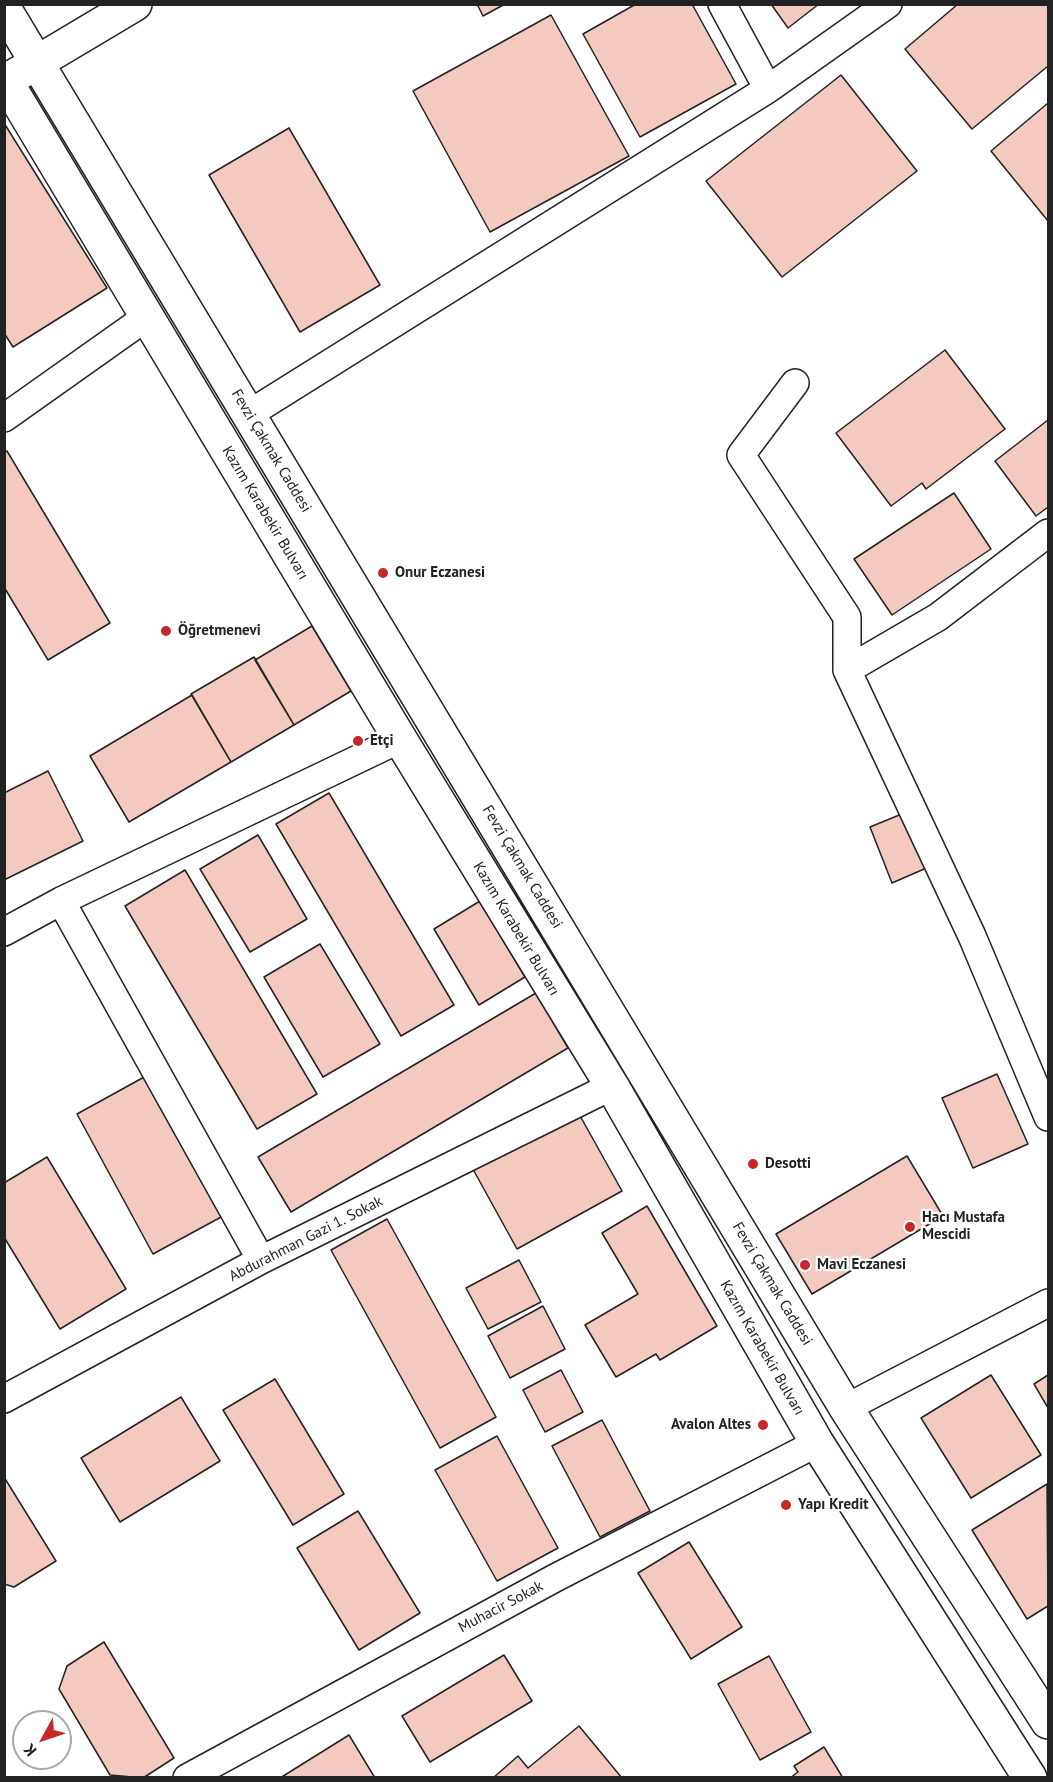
<!DOCTYPE html>
<html>
<head>
<meta charset="utf-8">
<style>
  body { margin:0 }
  #map { position:relative; width:1053px; height:1782px; overflow:hidden; background:#fff; font-family:"PT Sans",sans-serif }
  canvas { display:block }
  .frame { position:absolute; inset:0; border:6px solid #222; pointer-events:none }
  .north { position:absolute; left:12px; top:1710px; width:60px; height:60px; box-sizing:border-box; background:#fff; border:2px solid #a7a7a7; border-radius:50%; rotate:230deg; font-size:16px; font-weight:700; line-height:24px; text-align:center; color:#222 }
  .north::after { content:''; display:block; margin:auto; width:21px; height:27px; background:#c62828; clip-path:polygon(50% 0,100% 100%,50% 72%,0 100%) }
</style>
</head>
<body>
<div id="map">
<canvas width="1053" height="1782"></canvas>
<div class="frame"></div>
<div class="north">K</div>
</div>
<script>
const context = document.querySelector('canvas').getContext('2d');
context.lineJoin = 'round';
function fillPath(path, color) { context.fillStyle = color; context.fill(path, 'evenodd'); }
const shape = rows => new Path2D(rows.map(r => 'M' + r).join(''));
function trace(path, color, width, dash) { context.strokeStyle = color; context.lineWidth = width; context.lineCap = dash ? 'butt' : 'round'; context.setLineDash(dash || []); context.stroke(path); }
function write(font, color, halo, rows, align = 'center') {
  context.font = font + ' "PT Sans",sans-serif'; context.lineWidth = 4.5; context.setLineDash([]); context.textBaseline = 'middle'; context.strokeStyle = halo; context.fillStyle = color; for (const [text, x, y, turn = 0] of rows) {
    context.save(); context.translate(x, y); context.rotate((+turn || 0) * Math.PI / 180); context.textAlign = isNaN(turn) ? turn : align; if (halo) context.strokeText(text, 0, 0); context.fillText(text, 0, 0); context.restore();
  }
}
const building = shape([
  [477,4,505,4,483,16,477,4],
  [636,4,692,4,736,84,640,137,583,34,636,4],
  [771,4,819,4,788,28,771,4],
  [958,4,1048,4,1048,66,972,129,905,49,958,4],
  [551,15,629,156,490,232,413,91,551,15],
  [841,75,917,171,782,277,706,181,841,75],
  [1048,103,1048,221,991,151,1048,103],
  [4,123,107,288,13,347,4,333,4,123],
  [289,128,380,285,300,332,209,175,289,128],
  [945,350,1005,429,926,489,922,483,891,506,836,433,945,350],
  [1048,420,1048,507,1036,516,995,461,1048,420],
  [7,451,110,623,48,660,4,587,4,453,7,451],
  [954,493,991,549,892,615,854,559,954,493],
  [312,626,351,691,294,725,255,660,312,626],
  [254,657,294,725,231,762,191,694,254,657],
  [192,695,231,762,129,822,90,756,192,695],
  [48,771,83,841,4,880,4,793,48,771],
  [329,793,454,1005,401,1036,276,824,329,793],
  [909,811,931,866,892,883,870,827,909,811],
  [258,835,307,919,250,952,200,869,258,835],
  [185,870,317,1094,257,1129,125,906,185,870],
  [480,901,525,977,479,1005,434,929,480,901],
  [320,944,380,1044,323,1077,264,977,320,944],
  [536,993,568,1048,291,1212,258,1157,536,993],
  [997,1074,1028,1144,973,1168,942,1098,997,1074],
  [146,1076,223,1216,153,1254,77,1114,146,1076],
  [574,1105,622,1191,517,1249,469,1162,574,1105],
  [907,1156,943,1216,812,1294,776,1234,907,1156],
  [47,1157,126,1289,60,1329,4,1237,4,1183,47,1157],
  [647,1206,717,1326,660,1360,656,1354,616,1377,585,1325,638,1294,602,1233,647,1206],
  [387,1219,496,1417,440,1448,331,1250,387,1219],
  [519,1260,541,1302,488,1329,466,1288,519,1260],
  [543,1306,565,1349,510,1378,488,1336,543,1306],
  [561,1370,583,1412,545,1432,523,1390,561,1370],
  [991,1375,1041,1455,971,1498,921,1418,991,1375],
  [1048,1375,1048,1408,1034,1384,1048,1375],
  [275,1379,344,1494,293,1525,223,1410,275,1379],
  [181,1397,220,1461,120,1522,81,1458,181,1397],
  [602,1420,650,1511,600,1537,552,1446,602,1420],
  [497,1436,558,1548,497,1581,435,1470,497,1436],
  [4,1477,56,1561,14,1587,4,1584,4,1477],
  [1047,1484,1048,1606,1027,1619,972,1530,1047,1484],
  [358,1511,420,1613,359,1650,297,1548,358,1511],
  [689,1542,742,1627,691,1659,638,1573,689,1542],
  [104,1642,174,1758,143,1778,110,1775,59,1689,67,1666,104,1642],
  [504,1655,532,1701,430,1762,402,1716,504,1655],
  [769,1656,811,1732,760,1760,718,1684,769,1656],
  [579,1726,622,1778,493,1778,518,1756,528,1768,579,1726],
  [349,1735,375,1778,280,1778,349,1735],
  [824,1747,843,1778,790,1778,798,1772,794,1766,824,1747]
]);
fillPath(building, '#f3c9c0');
trace(building, '#222', 1.5);
const minor = shape([
  [722,4,768,89],
  [795,383,741,455,847,617,847,670,972,936,1048,1117],
  [249,414,768,89,888,4],
  [4,418,148,316],
  [847,670,938,617,1048,533],
  [61,901,261,1260],
  [4,932,61,901,400,739],
  [4,1399,261,1260,612,1086],
  [846,1408,1048,1303],
  [187,1778,555,1578,817,1443]
]);
const tertiary = shape([
  [4,82,135,4]
]);
const secondary = shape([
  [4,8,846,1408,1048,1722],
  [4,78,400,739,612,1086,817,1443,1030,1778]
]);
trace(minor, '#222', 30);
trace(tertiary, '#222', 36);
trace(secondary, '#222', 36);
trace(minor, '#fff', 27);
trace(tertiary, '#fff', 33);
trace(secondary, '#fff', 33);
for (const [x, y, r, color] of [
  [383,573,6,"#c62828"],
  [166,631,6,"#c62828"],
  [358,741,6,"#c62828"],
  [753,1164,6,"#c62828"],
  [910,1227,6,"#c62828"],
  [805,1265,6,"#c62828"],
  [763,1425,6,"#c62828"],
  [786,1505,6,"#c62828"]
]) { const dot = new Path2D(); dot.arc(x, y, r, 0, 2 * Math.PI); context.fillStyle = color; context.fill(dot); trace(dot, '#fff', 2); }
write('15px', '#222', '#fff', [
  ["Fevzi Çakmak Caddesi",271,451,59],
  ["Kazım Karabekir Bulvarı",265,513,59],
  ["Fevzi Çakmak Caddesi",522,867,59],
  ["Kazım Karabekir Bulvarı",516,929,59],
  ["Abdurahman Gazi 1. Sokak",306,1239,-27],
  ["Fevzi Çakmak Caddesi",772,1284,59],
  ["Kazım Karabekir Bulvarı",762,1348,60],
  ["Muhacir Sokak",501,1607,-28]
]);
write('bold 15px', '#222', '#fff', [
  ["Onur Eczanesi",395,573],
  ["Öğretmenevi",178,631],
  ["Etçi",370,741],
  ["Desotti",765,1164],
  ["Hacı Mustafa",922,1218],
  ["Mescidi",922,1235],
  ["Mavi Eczanesi",817,1265],
  ["Avalon Altes",751,1425,"right"],
  ["Yapı Kredit",798,1505]
], 'left');
</script>
</body>
</html>
